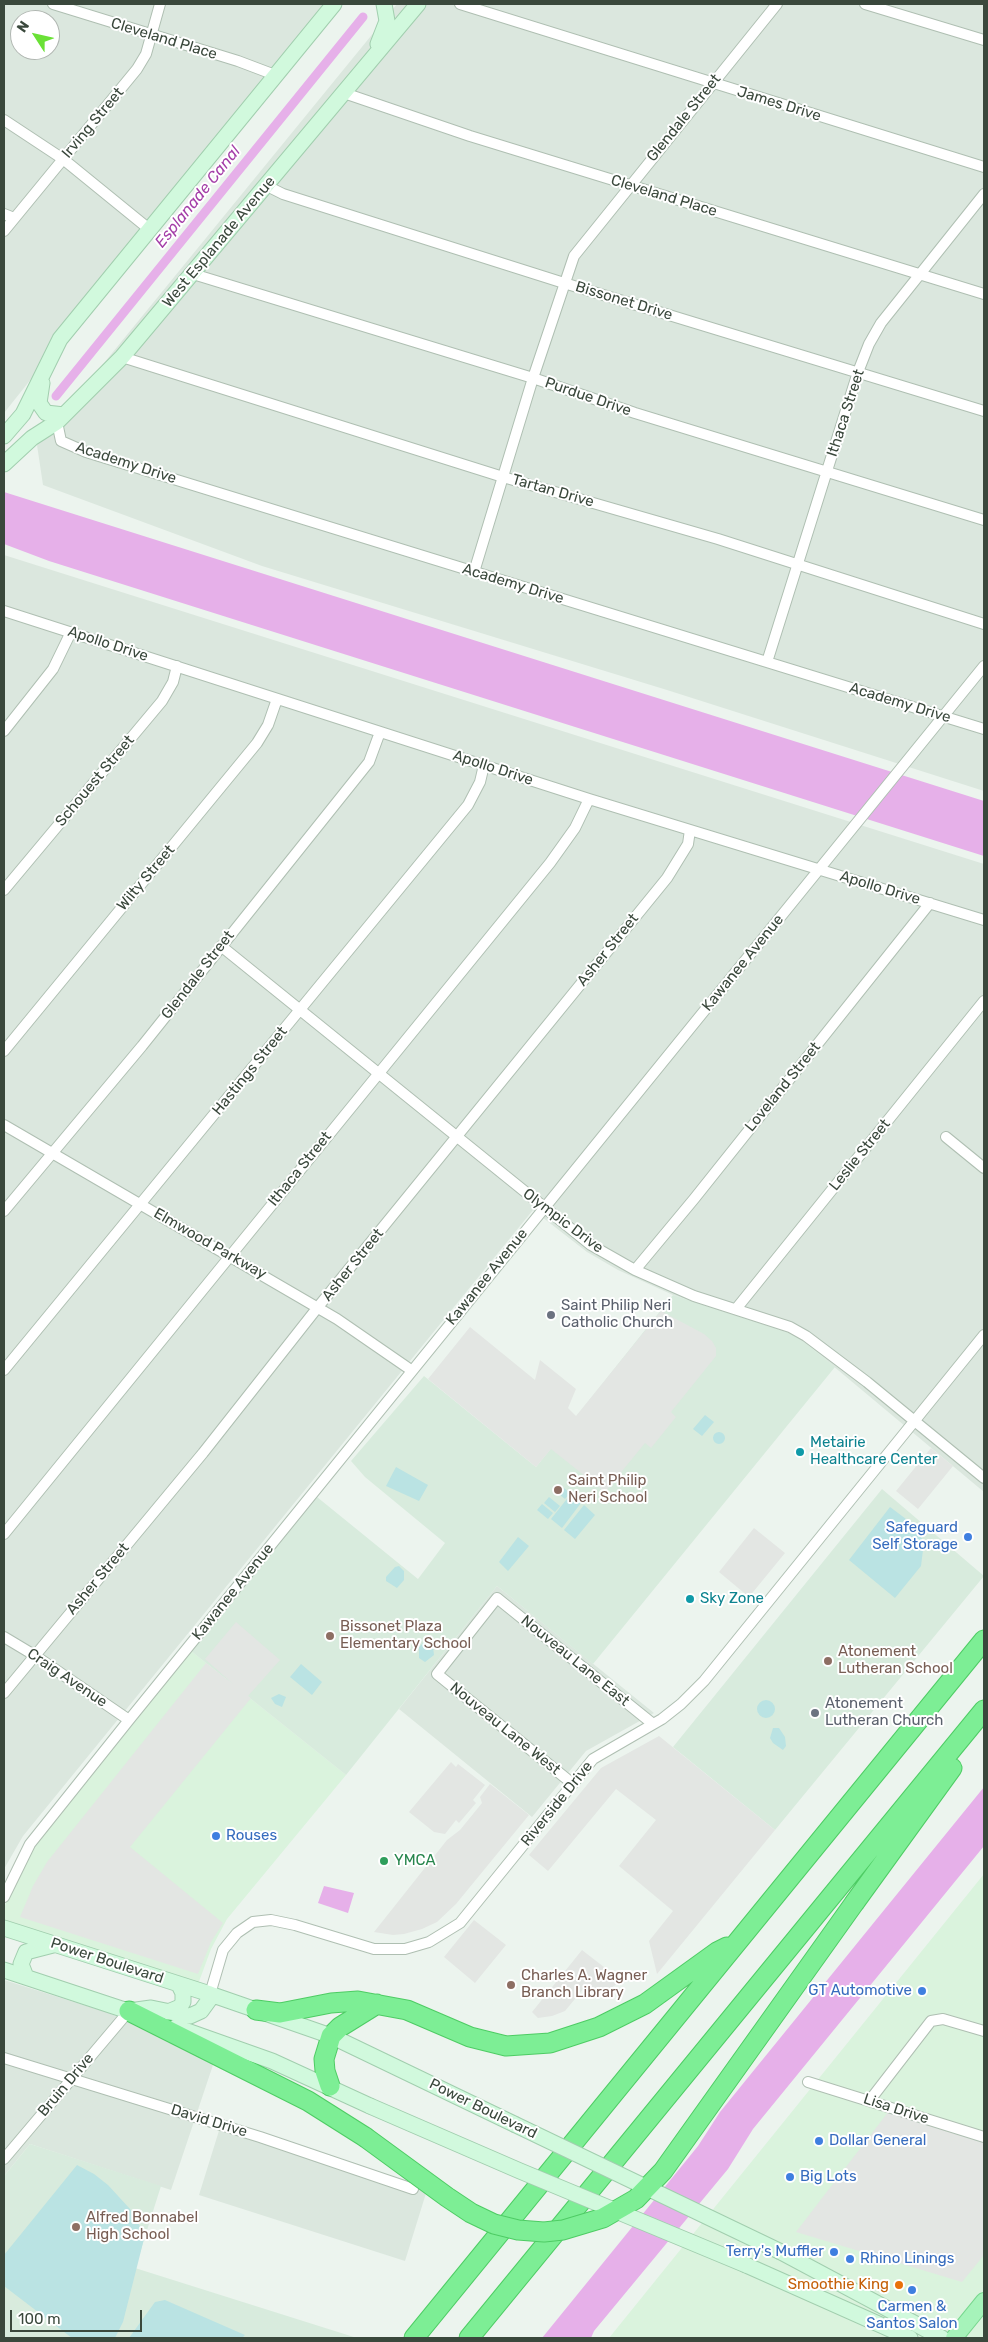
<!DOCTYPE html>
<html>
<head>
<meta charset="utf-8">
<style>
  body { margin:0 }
  #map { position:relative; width:988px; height:2342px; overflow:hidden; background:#ecf4ee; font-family:Rubik,sans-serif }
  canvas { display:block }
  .frame { position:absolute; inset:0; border:5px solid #3a483c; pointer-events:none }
  .north { position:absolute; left:10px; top:10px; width:50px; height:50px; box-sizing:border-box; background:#fff; border:1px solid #b0b6b1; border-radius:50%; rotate:305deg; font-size:14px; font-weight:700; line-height:20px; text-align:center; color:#3a483c }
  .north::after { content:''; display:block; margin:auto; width:18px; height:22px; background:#6ae136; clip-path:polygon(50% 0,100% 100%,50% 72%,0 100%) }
  .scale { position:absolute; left:10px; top:2310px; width:132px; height:22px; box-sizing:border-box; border:2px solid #3a483c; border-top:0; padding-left:6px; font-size:15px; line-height:18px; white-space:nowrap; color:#3a483c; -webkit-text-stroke:4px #fff; paint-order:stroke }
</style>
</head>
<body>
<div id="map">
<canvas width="988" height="2342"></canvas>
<div class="frame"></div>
<div class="north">N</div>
<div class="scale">100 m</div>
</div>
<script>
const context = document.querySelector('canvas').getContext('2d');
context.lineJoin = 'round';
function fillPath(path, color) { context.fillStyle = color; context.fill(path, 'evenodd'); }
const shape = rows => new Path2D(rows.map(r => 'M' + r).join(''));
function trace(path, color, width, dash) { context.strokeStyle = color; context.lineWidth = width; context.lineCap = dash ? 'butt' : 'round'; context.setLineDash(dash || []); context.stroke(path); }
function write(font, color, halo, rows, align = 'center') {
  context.font = font + ' Rubik,sans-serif'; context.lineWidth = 4; context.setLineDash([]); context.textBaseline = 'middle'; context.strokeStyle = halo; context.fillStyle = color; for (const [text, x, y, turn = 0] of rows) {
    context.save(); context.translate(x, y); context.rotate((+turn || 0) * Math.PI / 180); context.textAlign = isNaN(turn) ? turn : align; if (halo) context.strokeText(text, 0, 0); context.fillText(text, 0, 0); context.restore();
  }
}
fillPath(shape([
  [4,4,330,4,4,413],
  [20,20,50,20,50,50,20,50],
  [397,4,984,4,984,791,667,690,262,566,43,485,37,445],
  [4,555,984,864,984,1492,796,1335,673,1295,618,1270,587,1252,533,1210,23,1836,4,1869],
  [497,1586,654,1713,586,1751,532,1817,399,1709],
  [4,1980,106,2012,146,2028,213,2065,171,2190,30,2144,4,2176],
  [222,2121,427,2190,405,2261,199,2195]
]), '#dbe7de');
fillPath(shape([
  [191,1651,346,1775,227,1919,211,1949,197,1987,4,1924,4,1909,9,1893,27,1858,45,1830],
  [984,1874,984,2338,609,2338]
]), '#daf3dd');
fillPath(shape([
  [673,1295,796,1335,835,1367,593,1664,497,1586,346,1775,191,1651,317,1497,418,1579,445,1543,365,1477,351,1461,424,1376,536,1467],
  [882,1489,984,1576,775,1830,673,1747],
  [30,2144,161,2186,135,2268,357,2338,4,2338,4,2176]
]), '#d8ebdd');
fillPath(shape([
  [705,1415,714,1422,702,1436,693,1429],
  '713 1438a6 6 0 1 1 12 0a6 6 0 1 1-12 0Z',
  [396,1467,428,1485,419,1501,386,1486],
  [559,1484,570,1493,565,1499,554,1490],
  [570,1495,581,1503,562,1528,551,1519],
  [549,1497,560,1506,555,1512,544,1503],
  [542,1504,553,1513,548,1519,537,1510],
  [584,1505,595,1515,575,1539,564,1530],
  [890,1507,914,1525,924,1542,921,1566,895,1598,849,1560],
  [518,1537,529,1546,508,1571,499,1562],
  [399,1566,404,1571,404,1580,397,1588,386,1581,386,1577,395,1567],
  [423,1643,430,1644,433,1647,434,1655,425,1662,419,1658,419,1647],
  [301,1664,322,1682,312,1695,290,1677],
  [279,1694,286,1697,282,1707,275,1704,271,1698],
  '757 1709a9 9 0 1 1 18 0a9 9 0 1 1-18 0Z',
  [773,1728,779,1728,785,1737,786,1746,783,1750,773,1743,770,1738],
  [77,2165,94,2174,108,2185,130,2209,145,2235,123,2322,115,2338,72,2338,4,2286,4,2255],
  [165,2300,245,2335,242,2338,129,2338,155,2302]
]), '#bae3e3');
fillPath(shape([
  [661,1311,704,1334,712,1341,716,1348,716,1356,671,1412,676,1417,651,1448,645,1443,605,1492,551,1449,536,1467,428,1379,470,1327,535,1380,540,1360,576,1389,568,1408,576,1416],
  [931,1448,953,1466,918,1509,896,1491],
  [754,1528,785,1553,749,1597,719,1572],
  [236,1622,280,1660,248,1696,251,1698,130,1847,223,1923,211,1942,198,1974,20,1917,33,1886,47,1862,206,1663,233,1684,205,1659],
  [659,1736,775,1830,657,1974,649,1941,673,1911,619,1866,656,1820,616,1789,548,1871,529,1855,601,1768],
  [451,1762,456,1767,458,1764,485,1785,473,1800,476,1803,459,1823,456,1820,445,1834,434,1832,409,1812],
  [490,1784,529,1815,456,1904,437,1922,422,1929,404,1934,393,1935,374,1932,447,1840,460,1830,482,1803,480,1797],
  [474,1920,506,1945,475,1983,444,1957],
  [582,1950,622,1981,596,1997,584,1988,565,2011,552,2016,538,2018,532,2012],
  [892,2107,984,2137,984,2255,962,2282,796,2232]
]), '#e3e6e3');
fillPath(shape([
  [4,492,984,801,984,856,49,561,4,544],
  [984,1787,984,1846,753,2129,728,2169,594,2331,591,2338,542,2338,698,2146,720,2112],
  [324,1886,354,1893,348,1913,318,1903]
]), '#e6b0e9');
trace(shape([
  [56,396,363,17]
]), '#e6b0e9', 9);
const minor = shape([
  [53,4,238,61,275,75],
  [460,4,984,167],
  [865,4,984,40],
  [344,93,470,136,984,294],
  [4,120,63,159,149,229],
  [267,186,283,194,564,283,984,411],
  [4,214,14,218],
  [4,231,137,69,146,54,160,4],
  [193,274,533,378,635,413,984,520],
  [122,357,503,477,718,539,984,624],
  [57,422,61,441,86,452,984,729],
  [474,572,533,378,574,256,777,4],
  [4,611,589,799,984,920],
  [767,662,858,372,869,344,881,323,984,194],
  [4,731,53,669,71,632],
  [4,890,162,701,173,682,177,666],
  [221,946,591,1245,635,1270,694,1296,790,1327,806,1336,867,1382,984,1478],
  [4,1051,257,743,268,725,277,699],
  [4,1125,337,1319,411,1370],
  [946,1137,984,1168],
  [4,1211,142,1046,369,762,380,732],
  [635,1270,694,1199,930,903],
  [736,1309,984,1001],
  [4,1370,468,805,480,782,484,765],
  [4,1534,550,863,575,828,589,799],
  [4,1637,34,1655,129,1720],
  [4,1693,203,1453,318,1307,667,878,688,844,690,830],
  [573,1784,437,1674,497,1598,653,1724],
  [4,1897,30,1844,129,1720,984,666],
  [210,1994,223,1950,237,1933,253,1922,271,1920,295,1925,374,1949,405,1949,429,1942,460,1923,593,1759,662,1719,681,1704,704,1681,984,1335],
  [4,2058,260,2137,413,2189],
  [808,2082,984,2137],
  [870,2100,931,2021,943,2019,984,2031],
  [4,2159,129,2011]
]);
const secondary = shape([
  [378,44,387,21,384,4],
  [42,383,39,403,46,413,64,415],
  [4,436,23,414,60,339,334,4],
  [4,464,32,438,57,422,122,357,418,4],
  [4,1928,210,1994,331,2036,514,2124],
  [4,1970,140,2015],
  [26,1977,21,1964,26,1952,53,1945],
  [129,2011,151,2008,190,2016,201,2011,209,2000,210,1994],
  [168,2012,180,2007,183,2002,183,1993,179,1985],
  [176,2027,272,2061,370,2106],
  [781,2252,942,2338],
  [746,2265,910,2338]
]);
const primary = shape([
  [954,2338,984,2301]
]);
const motorway = shape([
  [855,1902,952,1768],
  [256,2010,280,2013,331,2003,358,2001,407,2010,470,2037,506,2046,550,2043,599,2027,645,2004,717,1952,727,1947],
  [129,2011,308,2101,365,2137],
  [330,2086,325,2071,324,2059,331,2036,340,2027,377,2004],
  [414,2338,984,1640],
  [469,2338,984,1710]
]);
trace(minor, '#afbfb2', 12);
trace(secondary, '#a1ceae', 17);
trace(primary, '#77d78e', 18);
trace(motorway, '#4ecc64', 21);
trace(minor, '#fff', 10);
trace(secondary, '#d1f9dd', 15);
trace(primary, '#a6f3ba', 16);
trace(motorway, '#7dee95', 19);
const secondaryBridge = shape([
  [370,2106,520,2171,746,2265],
  [514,2124,781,2252]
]);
const motorwayBridge = shape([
  [365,2137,447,2197,471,2213,494,2224,518,2230,544,2232,563,2230,603,2218,636,2199,663,2171,855,1902]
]);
trace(secondaryBridge, '#a1ceae', 17, []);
trace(motorwayBridge, '#4ecc64', 21, []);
trace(secondaryBridge, '#d1f9dd', 15);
trace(motorwayBridge, '#7dee95', 19);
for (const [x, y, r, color] of [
  [551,1315,5,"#6b7280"],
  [800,1452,5,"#0f9aa8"],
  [558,1490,5,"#8d6e63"],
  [968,1537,5,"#3f7fe0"],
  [690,1599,5,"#0f9aa8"],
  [330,1636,5,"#8d6e63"],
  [828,1661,5,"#8d6e63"],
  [815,1713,5,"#6b7280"],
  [216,1836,5,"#3f7fe0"],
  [384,1861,5,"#2e9e5b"],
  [511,1985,5,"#8d6e63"],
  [922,1991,5,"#3f7fe0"],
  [819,2141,5,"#3f7fe0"],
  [790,2177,5,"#3f7fe0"],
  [76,2227,5,"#8d6e63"],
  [834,2252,5,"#3f7fe0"],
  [850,2259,5,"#3f7fe0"],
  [899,2285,5,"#e8710a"],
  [912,2290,5,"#3f7fe0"]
]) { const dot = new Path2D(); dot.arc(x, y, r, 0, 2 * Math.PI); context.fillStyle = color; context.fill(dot); trace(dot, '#fff', 2); }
write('15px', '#3a483c', '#fff', [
  ["Cleveland Place",164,39,17],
  ["James Drive",779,104,17],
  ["Glendale Street",684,118,-51],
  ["Irving Street",93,123,-50],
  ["Cleveland Place",664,196,17],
  ["West Esplanade Avenue",219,242,-50],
  ["Bissonet Drive",624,301,17],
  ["Purdue Drive",588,397,19],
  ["Ithaca Street",846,413,-72],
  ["Academy Drive",126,463,18],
  ["Tartan Drive",553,491,16],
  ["Academy Drive",513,584,17],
  ["Apollo Drive",108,644,18],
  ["Academy Drive",900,703,17],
  ["Apollo Drive",493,768,18],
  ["Schouest Street",95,781,-50],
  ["Wilty Street",146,878,-50],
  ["Apollo Drive",880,888,17],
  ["Asher Street",608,950,-51],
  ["Kawanee Avenue",743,963,-51],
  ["Glendale Street",198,975,-52],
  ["Hastings Street",250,1071,-51],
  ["Loveland Street",783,1087,-51],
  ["Leslie Street",860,1155,-51],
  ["Ithaca Street",300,1169,-51],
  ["Olympic Drive",563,1221,37],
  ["Elmwood Parkway",210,1244,30],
  ["Asher Street",353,1265,-51],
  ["Kawanee Avenue",487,1277,-51],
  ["Asher Street",98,1579,-50],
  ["Kawanee Avenue",233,1592,-51],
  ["Nouveau Lane East",575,1661,39],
  ["Craig Avenue",67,1678,34],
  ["Nouveau Lane West",505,1729,39],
  ["Riverside Drive",557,1804,-51],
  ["Power Boulevard",107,1961,18],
  ["Bruin Drive",66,2085,-50],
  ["Power Boulevard",483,2109,26],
  ["Lisa Drive",896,2109,18],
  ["David Drive",209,2121,17]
]);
write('15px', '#5b616d', '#fff', [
  ["Saint Philip Neri",561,1306],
  ["Catholic Church",561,1323],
  ["Atonement",825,1704],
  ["Lutheran Church",825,1721]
], 'left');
write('15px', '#0d838f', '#fff', [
  ["Metairie",810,1443],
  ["Healthcare Center",810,1460],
  ["Sky Zone",700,1599]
], 'left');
write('15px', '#785e54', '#fff', [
  ["Saint Philip",568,1481],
  ["Neri School",568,1498],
  ["Bissonet Plaza",340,1627],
  ["Elementary School",340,1644],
  ["Atonement",838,1652],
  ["Lutheran School",838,1669],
  ["Charles A. Wagner",521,1976],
  ["Branch Library",521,1993],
  ["Alfred Bonnabel",86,2218],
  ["High School",86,2235]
], 'left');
write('15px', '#366cbe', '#fff', [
  ["Safeguard",958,1528,"right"],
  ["Self Storage",958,1545,"right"],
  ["Rouses",226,1836],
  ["GT Automotive",912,1991,"right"],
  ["Dollar General",829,2141],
  ["Big Lots",800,2177],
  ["Terry's Muffler",824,2252,"right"],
  ["Rhino Linings",860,2259],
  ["Carmen &",912,2307,"center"],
  ["Santos Salon",912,2324,"center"]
], 'left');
write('15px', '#27864d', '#fff', [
  ["YMCA",394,1861]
], 'left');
write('15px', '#c56008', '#fff', [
  ["Smoothie King",889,2285]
], 'right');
write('italic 16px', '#a43fa8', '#fff', [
  ["Esplanade Canal",198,197,-51]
]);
</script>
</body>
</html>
